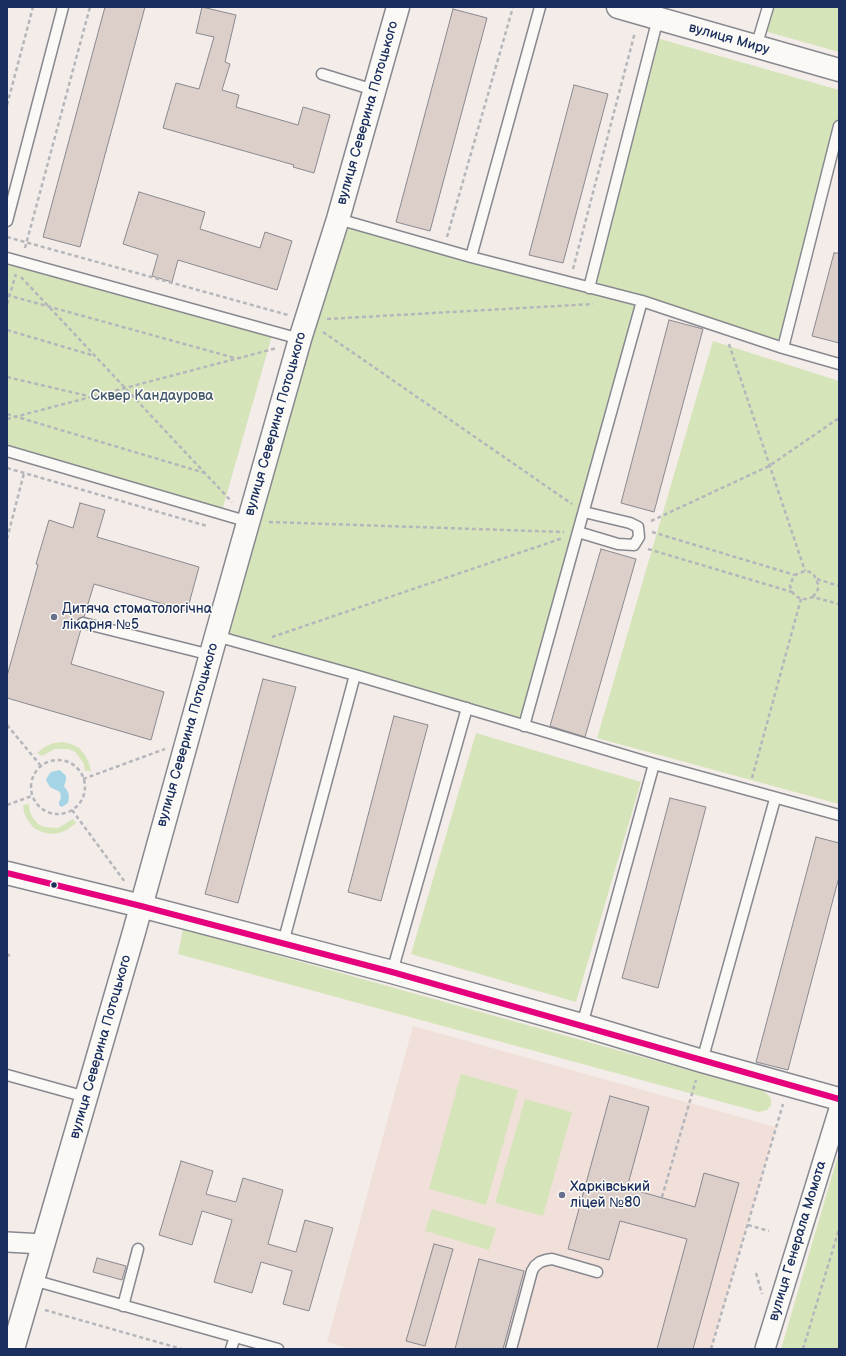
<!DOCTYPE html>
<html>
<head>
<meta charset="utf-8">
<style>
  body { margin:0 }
  #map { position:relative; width:846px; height:1356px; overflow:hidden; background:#f3ece8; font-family:"Balsamiq Sans",sans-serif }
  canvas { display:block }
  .frame { position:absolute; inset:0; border:8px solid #1b2f5e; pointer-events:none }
</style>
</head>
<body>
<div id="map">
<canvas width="846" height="1356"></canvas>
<div class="frame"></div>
</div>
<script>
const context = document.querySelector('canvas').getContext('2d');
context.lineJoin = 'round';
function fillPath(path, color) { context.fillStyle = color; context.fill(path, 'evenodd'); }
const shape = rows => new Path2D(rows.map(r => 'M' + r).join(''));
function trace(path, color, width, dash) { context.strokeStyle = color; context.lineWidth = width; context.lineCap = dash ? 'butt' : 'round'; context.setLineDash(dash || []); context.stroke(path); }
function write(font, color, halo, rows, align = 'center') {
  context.font = font + ' "Balsamiq Sans",sans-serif'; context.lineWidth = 3; context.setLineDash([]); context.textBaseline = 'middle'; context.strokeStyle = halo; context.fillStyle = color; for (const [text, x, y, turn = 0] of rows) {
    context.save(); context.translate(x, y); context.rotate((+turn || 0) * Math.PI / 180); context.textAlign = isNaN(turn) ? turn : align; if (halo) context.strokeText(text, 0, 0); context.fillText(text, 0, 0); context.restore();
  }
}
fillPath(shape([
  [413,1026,776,1127,711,1349,351,1349,327,1342]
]), '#f1e0da');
fillPath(shape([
  [768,7,839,7,839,52,761,30],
  [653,37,839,90,839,126,783,348,642,301,524,726,225,639,317,319,350,223,589,287],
  [7,258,273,332,221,514,7,451],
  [713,341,839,381,839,804,597,738],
  [476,733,641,782,576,1002,411,954],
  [63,742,71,744,79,748,85,755,89,763,91,771,85,771,84,764,80,758,75,752,69,749,55,749,42,756,37,753,46,746,54,743],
  [29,804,30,812,33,818,38,824,44,827,58,828,73,819,76,823,67,830,59,833,50,834,42,832,34,828,28,821,24,813,23,805],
  [183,929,764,1091,771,1098,771,1105,767,1110,759,1112,178,954],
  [461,1074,518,1090,486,1205,429,1189],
  [525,1099,572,1112,543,1216,495,1203],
  [839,1152,839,1349,781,1349],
  [432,1209,496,1228,489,1250,425,1231]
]), '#d6e4ba');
fillPath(shape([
  [60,770,66,776,66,780,64,786,68,792,69,797,68,803,62,807,59,805,59,802,61,798,60,792,50,787,46,780,48,776,51,772]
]), '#a5d4e6');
const building = shape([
  [105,7,145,7,80,247,43,237,105,7],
  [202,7,236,15,225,62,230,64,222,90,239,95,236,107,298,125,303,107,330,115,314,173,293,167,294,165,163,128,176,83,199,89,214,37,196,33,202,7],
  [453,9,487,18,430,231,396,222,453,9],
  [574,85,608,94,563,263,529,255,574,85],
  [139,192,205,212,200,229,260,248,265,232,292,241,277,290,178,260,172,282,152,276,158,255,123,244,139,192],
  [834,253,839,253,839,343,812,336,834,253],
  [669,320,703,329,654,512,621,503,669,320],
  [80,503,105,510,97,537,199,567,187,611,94,584,84,617,79,618,77,621,77,625,81,629,71,664,164,692,151,740,7,698,7,676,38,565,36,564,49,520,73,528,80,503],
  [601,549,636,559,585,737,550,726,601,549],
  [263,679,296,687,238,903,205,894,263,679],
  [394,716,428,725,381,901,348,892,394,716],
  [670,798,706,807,658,988,622,978,670,798],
  [816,837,839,843,839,877,788,1070,756,1062,816,837],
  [610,1096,649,1107,627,1188,695,1207,704,1173,739,1183,693,1349,657,1349,687,1239,620,1221,609,1260,568,1249,610,1096],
  [181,1161,213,1171,206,1194,236,1202,243,1178,283,1190,268,1244,296,1252,305,1220,333,1228,309,1311,283,1304,292,1271,261,1262,252,1293,214,1282,232,1220,202,1211,192,1245,159,1235,181,1161],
  [434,1244,453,1249,425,1346,406,1341,434,1244],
  [97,1258,126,1266,122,1280,93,1272,97,1258],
  [479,1259,524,1271,503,1349,455,1349,479,1259]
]);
fillPath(building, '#dccec9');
trace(building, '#888990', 1);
const service = shape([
  [756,47,768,7],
  [322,74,374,90],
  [338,219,471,257,642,301,783,348,839,364],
  [7,221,63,7],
  [471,257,540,7],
  [7,258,300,339],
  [589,288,658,18],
  [783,348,839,126],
  [7,451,249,522],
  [578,532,618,544,634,545,639,537,638,527,630,523,584,512],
  [83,623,211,655],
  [216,636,355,675,654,764,839,815],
  [524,726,642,301],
  [283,943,355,675],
  [392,972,467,708],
  [582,1025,654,764],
  [702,1061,775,799],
  [7,1075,86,1097],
  [33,1280,278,1349],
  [123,1306,138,1249],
  [231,1349,235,1337],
  [511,1349,532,1271,535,1266,540,1262,546,1260,552,1259,597,1272]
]);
const minor = shape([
  [7,1242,43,1244],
  [765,1349,839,1109]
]);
const tertiary = shape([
  [618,7,839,70],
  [7,873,141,906,392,972,582,1025,702,1061,839,1099],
  [13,1349,134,932,216,636,300,339,338,219,398,7]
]);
trace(service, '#888990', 13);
trace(minor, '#888990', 22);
trace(tertiary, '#888990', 25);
trace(shape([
  [7,105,33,7],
  [7,237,288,315],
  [447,237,513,7],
  [25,248,90,7],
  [573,269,635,32],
  [21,277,232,502],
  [7,295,235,358],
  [7,304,16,274],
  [327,319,593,304],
  [7,330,95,356],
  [323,332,572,504],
  [729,344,805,571],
  [7,377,88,396],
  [7,414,205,473],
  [7,419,277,348],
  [7,468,207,526],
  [651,521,769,466,839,418],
  [269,522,564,532],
  [652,532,795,575],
  [7,539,24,473],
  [648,549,792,592],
  [817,579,839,586],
  [813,597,818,589,818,584,814,575,810,572,805,571,795,575,792,580,790,586,792,592,796,596,801,599,807,599,813,597,839,604],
  [272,637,563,538],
  [7,725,41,766],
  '31 787a27 27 0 1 1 54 0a27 27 0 1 1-54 0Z',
  [752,778,801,599],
  [83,779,165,749],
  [7,805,32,796],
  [72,810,125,882],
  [7,954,9,955,7,960],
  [662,1197,696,1080],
  [748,1225,769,1231],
  [756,1273,762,1294],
  [45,1310,182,1349],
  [711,1349,783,1104],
  [803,1349,839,1229]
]), '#b5b6bb', 2.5, [4, 3]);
trace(service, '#faf9f6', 10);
trace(minor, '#faf9f6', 19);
trace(tertiary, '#faf9f6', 22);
trace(shape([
  [7,873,141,906,392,972,839,1099]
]), '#e5007d', 6);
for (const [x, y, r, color] of [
  [54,617,4,"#67718e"],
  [54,885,3.5,"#1b2f5e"],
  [562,1195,4,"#67718e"]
]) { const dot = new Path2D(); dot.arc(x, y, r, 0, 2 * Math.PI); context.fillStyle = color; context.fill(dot); trace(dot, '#fdfcf7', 1.5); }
write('14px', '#1b2f5e', '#fdfcf7', [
  ["вулиця Миру",729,39,16],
  ["вулиця Северина Потоцького",368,113,-74],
  ["вулиця Северина Потоцького",276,424,-74],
  ["вулиця Северина Потоцького",188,735,-74],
  ["вулиця Северина Потоцького",101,1047,-74],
  ["вулиця Генерала Момота",798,1241,-73]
]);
write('14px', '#445a6c', '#fdfcf7', [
  ["Сквер Кандаурова",152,396]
]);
write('14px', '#1b2f5e', '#fdfcf7', [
  ["Дитяча стоматологiчна",62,609],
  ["лiкарня №5",62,625],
  ["Харківський",570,1187],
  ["ліцей №80",570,1203]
], 'left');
</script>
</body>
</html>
